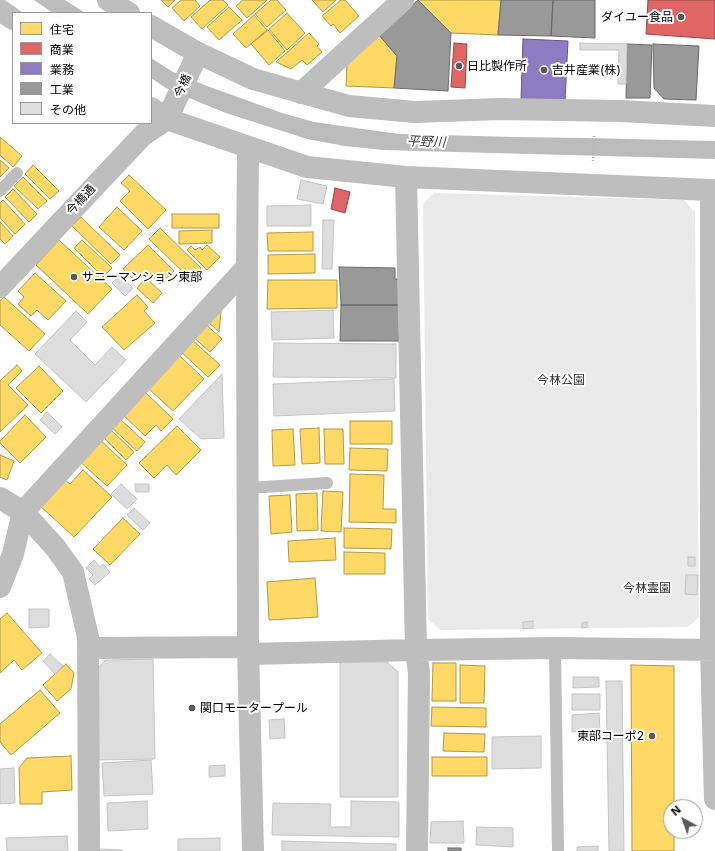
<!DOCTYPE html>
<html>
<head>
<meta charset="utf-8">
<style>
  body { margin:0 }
  #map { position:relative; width:715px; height:851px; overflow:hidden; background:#fff; font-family:Inter,"Noto Sans JP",sans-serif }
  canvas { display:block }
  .legend { position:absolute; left:12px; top:12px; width:140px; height:112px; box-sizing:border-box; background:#fff; border:1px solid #999; margin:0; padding:5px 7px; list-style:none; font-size:12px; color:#000 }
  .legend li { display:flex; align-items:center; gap:8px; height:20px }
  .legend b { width:20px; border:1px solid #999 }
  .north { position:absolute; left:663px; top:799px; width:40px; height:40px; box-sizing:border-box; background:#fff; border:1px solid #999; border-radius:50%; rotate:320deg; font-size:11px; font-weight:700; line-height:16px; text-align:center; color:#000 }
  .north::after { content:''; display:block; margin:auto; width:14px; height:18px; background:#595959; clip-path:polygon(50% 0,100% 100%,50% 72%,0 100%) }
</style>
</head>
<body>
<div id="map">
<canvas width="715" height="851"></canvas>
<ul class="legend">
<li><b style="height:11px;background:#ffd966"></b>住宅</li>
<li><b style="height:11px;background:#e06666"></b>商業</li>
<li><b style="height:11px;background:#8e7cc3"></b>業務</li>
<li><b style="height:11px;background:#999"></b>工業</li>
<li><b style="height:11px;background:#ddd"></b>その他</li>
</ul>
<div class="north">N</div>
</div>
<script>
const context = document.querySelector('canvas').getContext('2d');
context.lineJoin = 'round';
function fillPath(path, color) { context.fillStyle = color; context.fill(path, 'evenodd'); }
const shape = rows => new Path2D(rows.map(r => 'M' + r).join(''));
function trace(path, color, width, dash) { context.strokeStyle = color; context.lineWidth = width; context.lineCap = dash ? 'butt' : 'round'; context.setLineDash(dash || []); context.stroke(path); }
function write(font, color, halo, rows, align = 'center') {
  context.font = font + ' Inter,"Noto Sans JP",sans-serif'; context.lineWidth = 4; context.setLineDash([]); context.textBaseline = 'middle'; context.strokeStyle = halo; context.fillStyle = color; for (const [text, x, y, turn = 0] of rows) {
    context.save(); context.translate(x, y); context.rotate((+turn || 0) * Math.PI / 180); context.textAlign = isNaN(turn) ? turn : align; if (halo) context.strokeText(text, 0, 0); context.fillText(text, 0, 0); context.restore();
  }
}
fillPath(shape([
  [434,193,684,200,695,212,699,617,688,627,440,630,428,619,423,204]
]), '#eaeaea');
fillPath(shape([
  [34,0,65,0,85,13,53,13],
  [151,58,173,72,207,86,282,113,314,122,384,132,400,134,514,137,586,138,715,141,715,159,383,150,345,146,323,142,307,139,226,113,201,103,166,88,151,78]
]), '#bcbcbc');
const homes = shape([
  [161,0,175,0,168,7,161,0],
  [181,0,195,0,200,6,184,21,172,8,181,0],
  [210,0,223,0,228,5,202,29,191,17,210,0],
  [243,0,267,0,247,18,236,6,243,0],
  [271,0,277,0,286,10,267,27,255,14,271,0],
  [312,0,336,0,323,12,312,0],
  [341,0,345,0,359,16,340,33,333,24,331,26,322,16,341,0],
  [418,0,501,0,498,35,451,33,418,0],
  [229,7,242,20,219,40,207,27,229,7],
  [287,13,305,33,287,50,269,29,287,13],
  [254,15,267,30,246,48,233,34,254,15],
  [268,30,285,51,269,65,251,44,268,30],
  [309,33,319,44,317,46,322,52,307,65,302,60,291,69,276,62,309,33],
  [379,35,397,56,394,88,346,86,347,65,379,35],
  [0,137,22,156,13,167,0,155,0,137],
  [0,160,9,168,0,177,0,160],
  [33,165,59,191,50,199,25,174,33,165],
  [129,175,166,210,148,229,120,201,130,191,121,183,129,175],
  [23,177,47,201,38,209,14,186,23,177],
  [13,189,37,214,29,222,5,197,13,189],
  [3,200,25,224,15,234,0,218,0,203,3,200],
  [117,207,142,231,124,250,99,227,117,207],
  [172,214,219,214,219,228,172,228,172,214],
  [81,217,120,255,111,264,72,226,81,217],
  [0,222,13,236,5,244,0,239,0,222],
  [160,228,201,268,190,279,149,239,160,228],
  [212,230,212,243,179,244,179,231,212,230],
  [313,232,313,251,268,251,267,233,313,232],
  [59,240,112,289,88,314,36,265,59,240],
  [82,240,112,268,103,277,74,248,82,240],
  [148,245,174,271,160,284,148,271,136,282,123,269,148,245],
  [207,245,220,257,207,270,187,250,191,246,195,250,200,247,202,250,207,245],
  [315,254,315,273,268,274,268,255,315,254],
  [35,273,66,301,48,320,37,310,31,316,18,304,24,297,18,291,35,273],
  [146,278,162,293,153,303,137,288,146,278],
  [268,280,337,280,337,308,267,309,268,280],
  [137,295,148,307,144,311,155,323,124,350,102,327,137,295],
  [4,297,45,334,29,351,0,325,0,301,4,297],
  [222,302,219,332,206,320,222,302],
  [203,322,222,339,210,352,191,335,203,322],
  [189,337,220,365,208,377,178,349,189,337],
  [179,355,204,379,173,411,148,388,179,355],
  [17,365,22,371,8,385,28,405,0,432,0,381,17,365],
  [39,366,63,391,41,413,16,388,39,366],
  [143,390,173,419,161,431,156,425,145,436,121,413,143,390],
  [25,415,46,437,20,463,0,443,0,441,25,415],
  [118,417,145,442,137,451,110,426,118,417],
  [350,421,392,421,392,444,350,444,350,421],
  [177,426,201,450,176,475,167,465,154,478,139,463,177,426],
  [108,427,134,452,126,460,101,435,108,427],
  [319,428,320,463,302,464,300,429,319,428],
  [293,429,295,465,273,466,272,430,293,429],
  [324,429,343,429,344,464,325,464,324,429],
  [98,438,127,465,107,486,78,460,98,438],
  [350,448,388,449,387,471,349,470,350,448],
  [0,455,14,461,7,480,0,477,0,455],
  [83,470,112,497,74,537,39,505,64,479,70,484,83,470],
  [350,474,384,475,383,509,396,509,396,523,349,522,350,474],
  [323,491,343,492,341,532,321,531,323,491],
  [317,493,318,530,297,531,296,494,317,493],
  [290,495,292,532,271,534,269,496,290,495],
  [123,518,140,534,110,565,93,549,123,518],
  [344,528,392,529,391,549,344,548,344,528],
  [335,538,336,560,289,562,288,541,335,538],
  [344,552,385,553,385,574,344,574,344,552],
  [315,578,318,617,269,620,267,582,315,578],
  [7,613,42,653,22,670,14,660,0,673,0,619,7,613],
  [433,663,456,663,456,701,432,701,433,663],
  [66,664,74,673,71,689,57,701,43,685,66,664],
  [460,665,485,666,484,703,460,703,460,665],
  [631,665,674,666,674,807,671,807,671,831,674,831,674,851,632,851,631,665],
  [40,690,60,713,11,755,0,742,0,724,40,690],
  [432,707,486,708,486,727,431,726,432,707],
  [444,733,485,734,484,752,443,751,444,733],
  [71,756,72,790,42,792,42,804,20,804,19,768,27,758,71,756],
  [432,757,487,757,487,776,432,776,432,757]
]);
fillPath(homes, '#ffd966');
trace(homes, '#b29847', 1);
const shops = shape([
  [648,0,715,0,715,39,646,34,648,0],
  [454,43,467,44,465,88,451,87,454,43],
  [335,188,350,192,345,213,331,209,335,188]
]);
fillPath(shops, '#e06666');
trace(shops, '#9d4747', 1);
const offices = shape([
  [523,39,568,41,565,101,521,100,523,39]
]);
fillPath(offices, '#8e7cc3');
trace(offices, '#635788', 1);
const industry = shape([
  [418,0,451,33,448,91,394,88,397,56,379,35,418,0],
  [501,0,553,0,551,36,498,35,501,0],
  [553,0,595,0,595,38,551,36,553,0],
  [627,44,652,45,650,98,626,98,627,44],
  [653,44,699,46,696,100,664,99,654,88,653,44],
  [339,267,395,268,395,279,399,279,399,305,341,305,339,267],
  [341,305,399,305,399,341,340,341,341,305],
  [448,848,461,848,461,851,448,851,448,848]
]);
fillPath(industry, '#999');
trace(industry, '#6b6b6b', 1);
const building = shape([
  [580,43,627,44,626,84,618,84,619,50,580,50,580,43],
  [301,180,327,186,323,204,297,199,301,180],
  [311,205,311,226,267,226,267,206,311,205],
  [323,220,334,220,332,269,322,269,323,220],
  [120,275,133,288,125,296,112,283,120,275],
  [333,310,334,338,272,340,271,312,333,310],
  [76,311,87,322,70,340,95,365,112,347,126,360,86,402,35,354,76,311],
  [274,343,396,344,396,378,273,377,274,343],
  [222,374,224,438,201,439,179,419,222,374],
  [394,379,395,411,274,416,273,384,394,379],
  [47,412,62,427,55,434,40,420,47,412],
  [121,484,137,499,127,509,111,494,121,484],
  [135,484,149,484,149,492,136,492,135,484],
  [134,508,150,523,143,530,127,515,134,508],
  [688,557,695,557,695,566,688,566,688,557],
  [94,560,100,567,103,564,110,572,95,585,89,579,93,575,86,568,94,560],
  [686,575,698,575,697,595,685,594,686,575],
  [29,609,49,609,49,627,29,628,29,609],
  [533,621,533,628,523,629,523,622,533,621],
  [587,622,587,627,582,628,582,623,587,622],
  [50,654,63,666,55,674,43,661,50,654],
  [153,659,155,759,95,760,94,671,106,660,153,659],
  [340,662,387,662,398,672,398,797,340,797,340,662],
  [573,677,599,677,599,687,573,688,573,677],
  [606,681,622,681,624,851,609,851,606,681],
  [572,694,600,694,600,710,572,710,572,694],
  [599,713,600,730,572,732,572,715,599,713],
  [284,719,285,738,270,739,269,720,284,719],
  [541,736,541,768,492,769,492,737,541,736],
  [151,760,153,794,104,796,102,763,151,760],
  [225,765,225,776,209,777,209,766,225,765],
  [14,768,15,803,0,804,0,769,14,768],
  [147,801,148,829,108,831,107,803,147,801],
  [351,801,399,802,399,837,272,835,273,803,331,804,330,827,351,827,351,801],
  [463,821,464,843,430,843,431,822,463,821],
  [477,827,513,828,513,847,476,845,477,827],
  [67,836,68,851,7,851,6,838,67,836],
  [220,838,220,851,178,851,178,839,220,838],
  [282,841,396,844,396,851,282,851,282,841],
  [598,846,598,851,577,851,577,847,598,846],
  [97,849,122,850,122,851,97,851,97,849]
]);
fillPath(building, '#ddd');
trace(building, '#c5c5c5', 1);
trace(shape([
  [593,161,594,134]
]), '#b8b8b8', 2.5, [1, 2]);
trace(shape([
  [0,191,17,173],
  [248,488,327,483],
  [555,648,558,851]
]), '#bebebe', 12);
trace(shape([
  [0,10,13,19],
  [301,93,403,0],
  [151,108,167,119,307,167,406,177,711,190,711,650,715,799],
  [248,147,247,267,248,647,253,851],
  [406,177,416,650,419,673,417,851],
  [0,287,143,135,167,119,198,53],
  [0,498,23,512,55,547,73,572,88,637,89,851],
  [0,587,13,554,23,512,247,267],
  [88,648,248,647],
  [248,654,416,650,555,648,715,650]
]), '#bebebe', 22);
trace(shape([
  [108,0,129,13],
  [151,26,198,53,253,79,349,106,415,112,500,109,621,111,715,116],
  [711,190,715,190]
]), '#bebebe', 22);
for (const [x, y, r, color] of [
  [681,17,4,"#595959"],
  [459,66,4,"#595959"],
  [544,70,4,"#595959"],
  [74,277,4,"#595959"],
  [192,708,4,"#595959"],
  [652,736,4,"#595959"]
]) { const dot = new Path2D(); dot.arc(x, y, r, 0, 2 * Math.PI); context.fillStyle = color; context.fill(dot); trace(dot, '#fff', 1.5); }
write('12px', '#000', '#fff', [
  ["ダイユー食品",673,17,"right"],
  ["日比製作所",467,66],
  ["吉井産業(株)",552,70],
  ["サニーマンション東部",82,277],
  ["関口モータープール",200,708],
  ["東部コーポ2",644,736,"right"]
], 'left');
write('12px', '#000', '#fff', [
  ["今橋",183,86,-65],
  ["今橋通",81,200,-47]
]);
write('12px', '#303030', '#fff', [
  ["今林公園",561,380],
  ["今林霊園",647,588]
]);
write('italic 13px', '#414141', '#fff', [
  ["平野川",426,142,2]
]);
</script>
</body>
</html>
